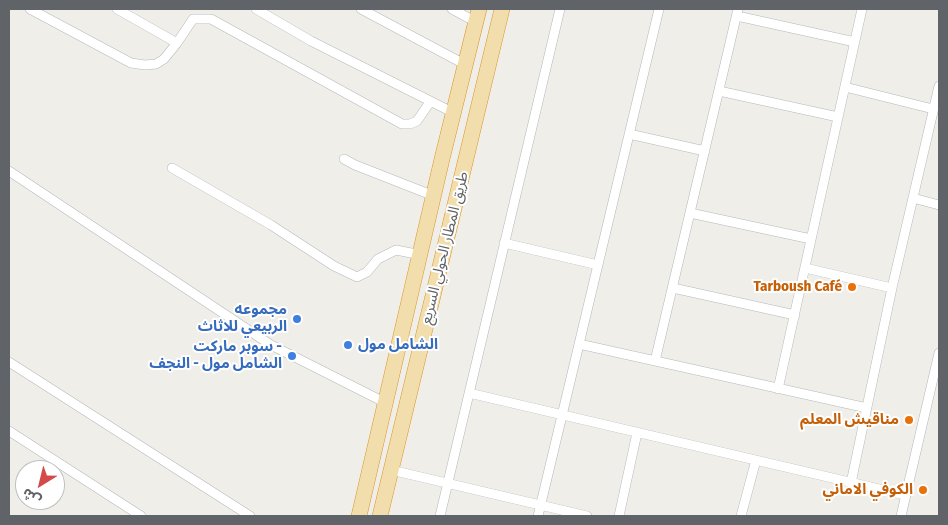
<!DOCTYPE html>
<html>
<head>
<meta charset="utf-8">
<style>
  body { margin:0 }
  #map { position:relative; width:948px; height:525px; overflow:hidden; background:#f0eee9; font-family:"Fira Sans Condensed","Noto Sans Arabic",sans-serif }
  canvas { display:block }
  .frame { position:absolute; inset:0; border:10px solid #606367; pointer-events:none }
  .north { position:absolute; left:15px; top:460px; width:50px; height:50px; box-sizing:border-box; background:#fff; border:1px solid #bfc1c2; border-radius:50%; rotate:216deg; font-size:14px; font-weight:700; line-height:20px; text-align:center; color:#606367 }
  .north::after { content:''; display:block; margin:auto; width:18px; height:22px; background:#d44a4a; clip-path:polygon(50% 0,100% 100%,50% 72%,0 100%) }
</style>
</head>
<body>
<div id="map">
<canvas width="948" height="525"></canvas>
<div class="frame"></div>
<div class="north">ش</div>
</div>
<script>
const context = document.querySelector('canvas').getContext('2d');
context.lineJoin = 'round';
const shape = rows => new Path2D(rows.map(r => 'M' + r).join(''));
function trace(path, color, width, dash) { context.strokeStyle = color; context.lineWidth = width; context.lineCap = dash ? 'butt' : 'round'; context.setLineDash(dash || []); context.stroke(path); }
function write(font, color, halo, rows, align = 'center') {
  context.font = font + ' "Fira Sans Condensed","Noto Sans Arabic",sans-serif'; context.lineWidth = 4; context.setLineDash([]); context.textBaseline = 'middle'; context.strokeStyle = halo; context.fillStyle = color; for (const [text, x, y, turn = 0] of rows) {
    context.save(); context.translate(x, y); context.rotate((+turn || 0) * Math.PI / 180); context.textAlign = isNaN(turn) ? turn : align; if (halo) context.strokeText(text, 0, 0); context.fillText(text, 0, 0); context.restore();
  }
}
const minor = shape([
  [30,9,131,63,145,65,156,64,164,59,177,43,193,19,211,19,402,124,410,124,417,121,430,102],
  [117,9,177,43],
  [256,9,311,41,454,113],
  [361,9,466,65],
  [452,9,476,22],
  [737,16,855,42],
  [845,87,933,109],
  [719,91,838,117],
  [629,134,705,151],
  [344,159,355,165,434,196],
  [172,168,271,225,334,266,357,277,367,272,378,259,396,250,421,255],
  [9,171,271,345,386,403],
  [913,198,939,205],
  [690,213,811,239],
  [504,243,598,265],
  [805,268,892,288],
  [673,288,795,315],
  [579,344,867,408],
  [655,361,738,9],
  [9,362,250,516],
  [778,389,862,9],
  [469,393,905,495],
  [9,431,141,516],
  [391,470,587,516],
  [851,483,892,288,939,86],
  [440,516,560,9],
  [538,516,659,9],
  [619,516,637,433],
  [741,516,756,460],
  [901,516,939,353]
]);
const trunk = shape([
  [359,516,442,159,479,9],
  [380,516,502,9]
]);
trace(minor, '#b5b8bb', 10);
trace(trunk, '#da911e', 16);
trace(minor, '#fff', 9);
trace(trunk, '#f2deac', 15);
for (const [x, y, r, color] of [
  [852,287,5,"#e8710a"],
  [297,319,5,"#3f7fe0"],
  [348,345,5,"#3f7fe0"],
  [292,356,5,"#3f7fe0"],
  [909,420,5,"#e8710a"],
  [923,490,5,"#e8710a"]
]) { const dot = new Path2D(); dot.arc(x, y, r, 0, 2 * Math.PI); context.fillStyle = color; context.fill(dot); trace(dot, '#fff', 2); }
write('15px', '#606367', '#fff', [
  ["طريق المطار الحولي السريع",445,248,-76]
]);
write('bold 15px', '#c56008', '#fff', [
  ["Tarboush Café",842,287],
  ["مناقيش المعلم",899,420],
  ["الكوفي الاماني",913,490]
], 'right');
write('bold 15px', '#366cbe', '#fff', [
  ["مجموعه",287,310],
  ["الربيعي للاثاث",287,327],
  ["الشامل مول",358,345,"left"],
  ["سوبر ماركت -",282,347],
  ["الشامل مول - النجف",282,364]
], 'right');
</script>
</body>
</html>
